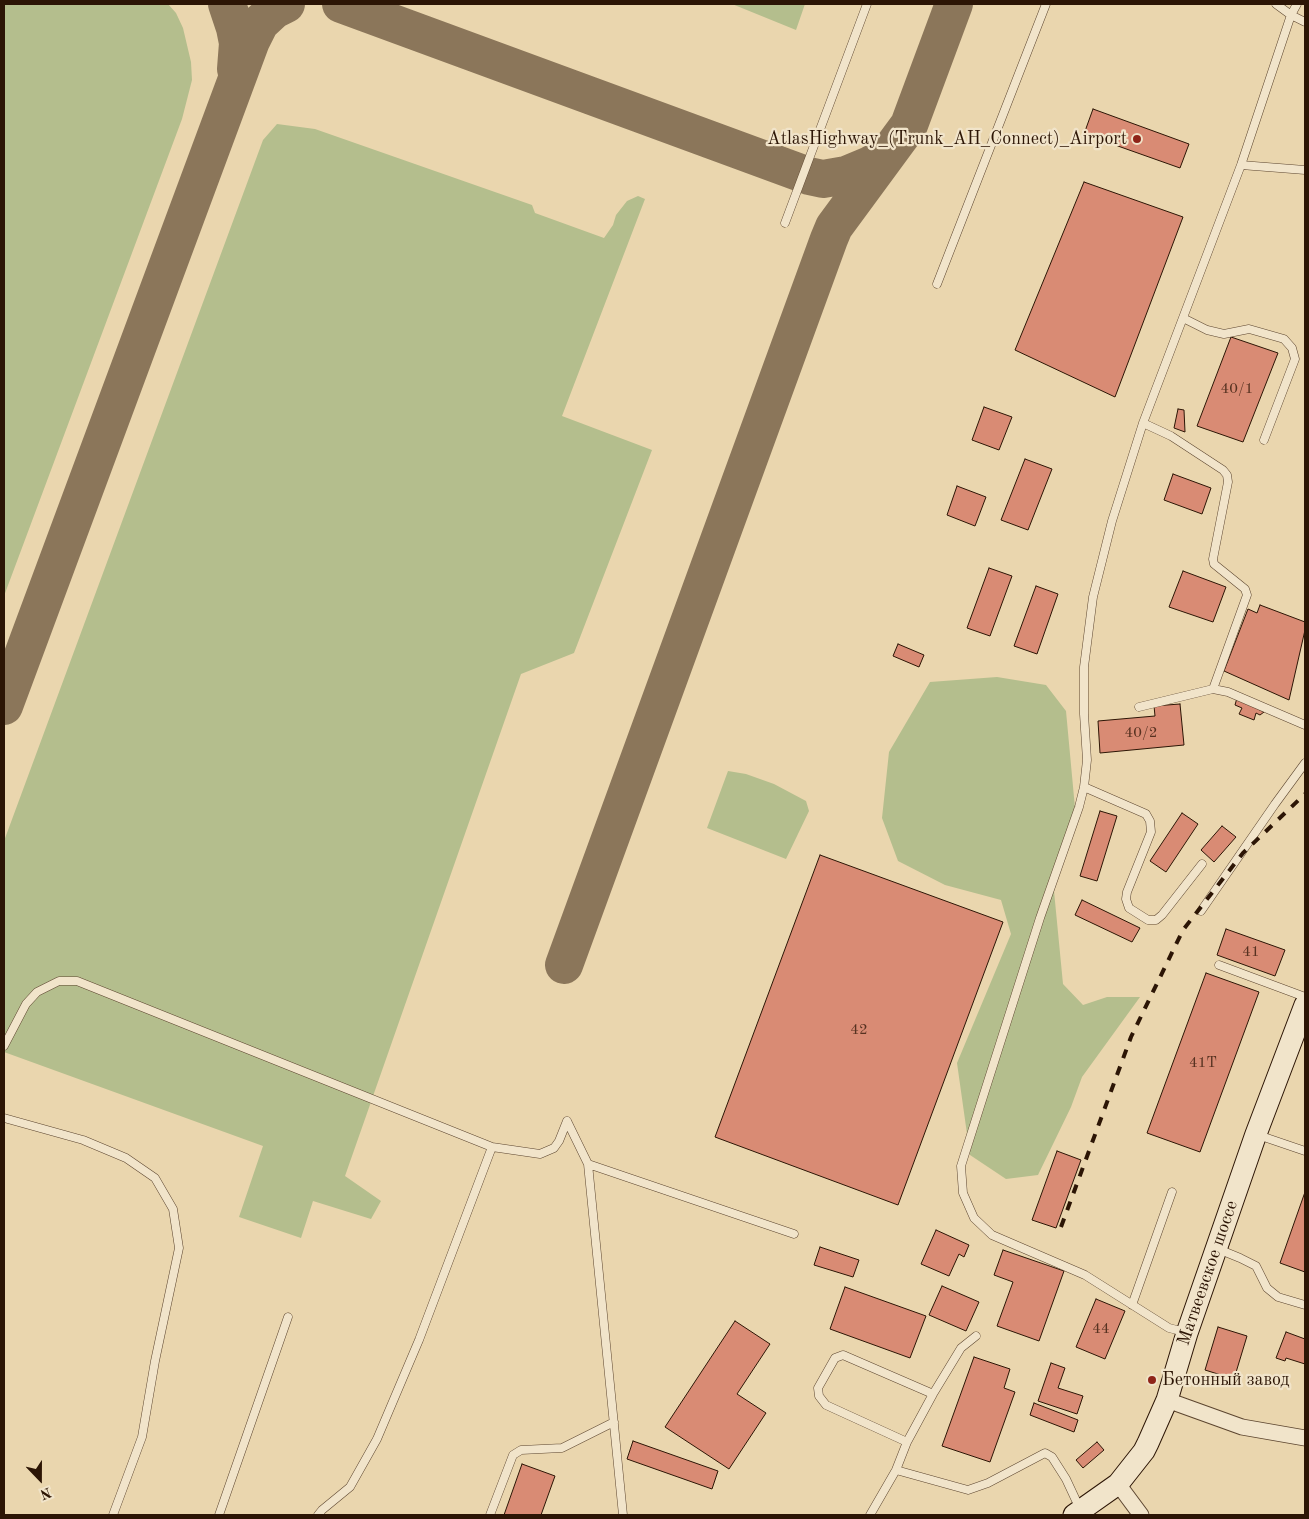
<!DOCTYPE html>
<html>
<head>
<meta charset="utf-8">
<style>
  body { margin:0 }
  #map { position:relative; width:1309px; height:1519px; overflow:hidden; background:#ead6ae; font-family:"Old Standard TT",serif }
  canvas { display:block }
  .frame { position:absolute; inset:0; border:5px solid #2c1505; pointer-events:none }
  .north { position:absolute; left:15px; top:1454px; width:50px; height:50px; -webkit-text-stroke:4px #f1e4ca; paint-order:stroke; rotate:158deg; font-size:14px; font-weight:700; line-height:20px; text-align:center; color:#2c1505 }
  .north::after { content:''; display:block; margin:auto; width:18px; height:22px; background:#2c1505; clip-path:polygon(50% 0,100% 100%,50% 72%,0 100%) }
</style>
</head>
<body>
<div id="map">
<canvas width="1309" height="1519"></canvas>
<div class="frame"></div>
<div class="north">N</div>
</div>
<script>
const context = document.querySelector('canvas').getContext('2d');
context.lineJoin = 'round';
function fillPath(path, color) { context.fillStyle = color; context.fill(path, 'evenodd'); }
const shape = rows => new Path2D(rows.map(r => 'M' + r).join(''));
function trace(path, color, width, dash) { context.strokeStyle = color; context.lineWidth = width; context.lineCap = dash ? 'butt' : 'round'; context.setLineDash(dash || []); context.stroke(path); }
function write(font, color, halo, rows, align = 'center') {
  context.font = font + ' "Old Standard TT",serif'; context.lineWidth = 4.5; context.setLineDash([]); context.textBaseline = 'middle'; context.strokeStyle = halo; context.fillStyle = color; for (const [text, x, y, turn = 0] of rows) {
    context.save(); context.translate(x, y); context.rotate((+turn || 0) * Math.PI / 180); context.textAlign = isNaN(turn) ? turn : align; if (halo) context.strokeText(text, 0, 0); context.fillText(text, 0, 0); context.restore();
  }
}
fillPath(shape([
  [4,4,168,4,176,13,183,28,191,62,192,80,182,119,4,596],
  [732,4,805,4,796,30],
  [277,124,315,129,532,205,535,213,604,238,613,225,616,215,627,201,638,196,645,199,562,416,652,450,574,653,521,674,345,1176,381,1201,371,1219,313,1201,301,1238,239,1217,263,1146,4,1052,4,841,263,140],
  [997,677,1046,685,1066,711,1075,808,1054,891,1063,984,1083,1005,1107,997,1140,997,1082,1077,1071,1107,1038,1175,1006,1179,970,1155,957,1063,1011,934,1001,900,945,885,898,861,882,818,889,752,930,682],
  [728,771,746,774,774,784,806,801,809,811,786,859,707,828]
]), '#b4be8d');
trace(shape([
  [227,4,235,28,238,43,236,69],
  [341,4,809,176,823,179,846,175,870,165,885,156],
  [4,706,251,41,260,23,274,10,286,4],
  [564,965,829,239,834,227,909,125,954,4]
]), '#8b765a', 38);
const building = shape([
  [1093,109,1189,144,1180,168,1084,134,1093,109],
  [1084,182,1183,217,1115,397,1015,350,1084,182],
  [1231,337,1278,353,1243,442,1197,426,1231,337],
  [984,407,1012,417,999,450,972,440,984,407],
  [1178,409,1184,410,1185,432,1174,428,1178,409],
  [1025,459,1052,469,1028,530,1001,520,1025,459],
  [1173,474,1211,488,1202,514,1164,500,1173,474],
  [957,486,986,497,975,526,947,515,957,486],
  [989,568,1012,576,990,636,967,628,989,568],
  [1183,571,1226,587,1213,622,1169,607,1183,571],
  [1036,586,1058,594,1037,654,1014,646,1036,586],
  [1260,605,1305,622,1305,630,1289,700,1224,671,1248,609,1257,613,1260,605],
  [898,644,924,655,919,667,893,656,898,644],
  [1237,698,1264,712,1260,715,1256,713,1254,720,1239,714,1242,708,1235,705,1237,698],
  [1180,704,1184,745,1100,753,1098,721,1155,716,1154,706,1180,704],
  [1100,811,1117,816,1097,881,1080,876,1100,811],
  [1182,813,1198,824,1166,872,1150,861,1182,813],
  [1222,826,1236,837,1214,862,1201,850,1222,826],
  [820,855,1003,922,898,1205,715,1137,820,855],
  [1082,900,1140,928,1132,942,1075,915,1082,900],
  [1226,929,1285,950,1275,976,1217,955,1226,929],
  [1206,973,1259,992,1200,1152,1147,1133,1206,973],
  [1057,1151,1081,1160,1056,1228,1032,1220,1057,1151],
  [1305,1192,1305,1272,1280,1263,1305,1192],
  [936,1230,969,1245,964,1257,959,1254,949,1276,921,1264,936,1230],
  [820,1247,859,1260,853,1277,814,1265,820,1247],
  [1003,1250,1064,1271,1039,1341,997,1326,1013,1282,994,1275,1003,1250],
  [942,1286,979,1302,966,1331,929,1315,942,1286],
  [845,1287,926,1316,910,1358,830,1329,845,1287],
  [1096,1299,1125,1311,1105,1359,1076,1347,1096,1299],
  [735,1321,770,1344,737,1394,766,1413,729,1469,665,1427,735,1321],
  [1218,1327,1247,1336,1234,1379,1205,1370,1218,1327],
  [1286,1332,1305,1339,1305,1364,1286,1358,1285,1361,1276,1358,1286,1332],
  [974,1357,1010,1369,1004,1388,1015,1392,990,1462,942,1446,974,1357],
  [1051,1363,1065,1368,1058,1388,1083,1396,1077,1414,1038,1401,1051,1363],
  [1034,1403,1078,1420,1074,1432,1030,1415,1034,1403],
  [633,1441,718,1471,712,1489,627,1459,633,1441],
  [1097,1442,1104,1450,1083,1468,1076,1460,1097,1442],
  [522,1464,555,1476,541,1515,504,1515,522,1464]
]);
fillPath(building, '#d98b74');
trace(building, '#2c1505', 1);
const service = shape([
  [1276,4,1291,15,1297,4],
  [1241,165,1305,170],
  [785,223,867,4],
  [937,284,1046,4],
  [1183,318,1207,330,1224,334,1249,329,1284,339,1292,348,1295,359,1264,440],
  [1143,423,1171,436,1223,470,1227,475,1228,482,1213,559,1214,564,1245,589,1247,595,1213,689],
  [1139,707,1213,689,1228,692,1305,725],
  [1084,787,1146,814,1150,821,1151,832,1127,892,1126,899,1129,908,1148,920,1156,920,1162,915,1202,864],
  [1201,911,1275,804,1305,763],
  [1219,965,1305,997],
  [4,1046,26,1004,37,992,59,981,77,981,492,1147,540,1154,554,1148,559,1141,567,1121],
  [4,1118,83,1140,126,1158,155,1178,173,1209,179,1248,155,1361,142,1437,113,1515],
  [567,1121,588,1164,623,1515],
  [1258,1135,1305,1151],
  [588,1164,794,1234],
  [1218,1249,1240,1258,1256,1266,1267,1288,1278,1297,1305,1305],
  [1132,1305,1172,1192],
  [1185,1332,1169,1328,1085,1275,992,1235,974,1218,963,1193,961,1166,1040,918,1079,807,1084,787,1087,760,1084,714,1084,667,1093,597,1112,521,1143,423,1241,165,1291,15,1305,22],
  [907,1442,826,1405,819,1396,818,1388,835,1358,843,1355,933,1394],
  [896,1470,968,1490,988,1483,1045,1453,1052,1457,1066,1479,1080,1509],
  [219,1515,288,1317],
  [318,1515,322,1510,350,1487,377,1439,419,1340,492,1147],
  [490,1515,513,1455,521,1450,562,1448,614,1422],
  [870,1515,896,1470,907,1442,933,1394,961,1348,976,1336]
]);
const minor = shape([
  [1167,1400,1242,1427,1305,1438],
  [1118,1484,1141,1515]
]);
const secondary = shape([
  [1074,1515,1118,1484,1144,1451,1148,1443,1167,1400,1187,1333,1256,1134,1305,1005]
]);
trace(service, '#5c452f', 9);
trace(minor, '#5c452f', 17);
trace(secondary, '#2c1505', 23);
trace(service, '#f1e4ca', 8);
trace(minor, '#f1e4ca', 15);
trace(secondary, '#f1e4ca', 21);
trace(shape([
  [1061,1227,1131,1037,1183,930,1243,853,1305,794]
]), '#2c1505', 4, [9, 9]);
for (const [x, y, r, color] of [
  [1137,139,5,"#8f2418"],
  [1152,1380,5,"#8f2418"]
]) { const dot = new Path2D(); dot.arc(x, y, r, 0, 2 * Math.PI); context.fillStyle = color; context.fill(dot); trace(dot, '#f1e4ca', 2); }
write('15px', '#573221', null, [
  ["40/1",1237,389],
  ["40/2",1141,733],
  ["41",1251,952],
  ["42",859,1030],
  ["41Т",1203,1063],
  ["44",1101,1329]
]);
write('18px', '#2c1505', '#f1e4ca', [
  ["AtlasHighway_(Trunk_AH_Connect)_Airport",1127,139],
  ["Бетонный завод",1162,1380,"left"]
], 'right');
write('18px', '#2c1505', '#f1e4ca', [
  ["Матвеевское шоссе",1208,1273,-71]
]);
</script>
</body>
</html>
